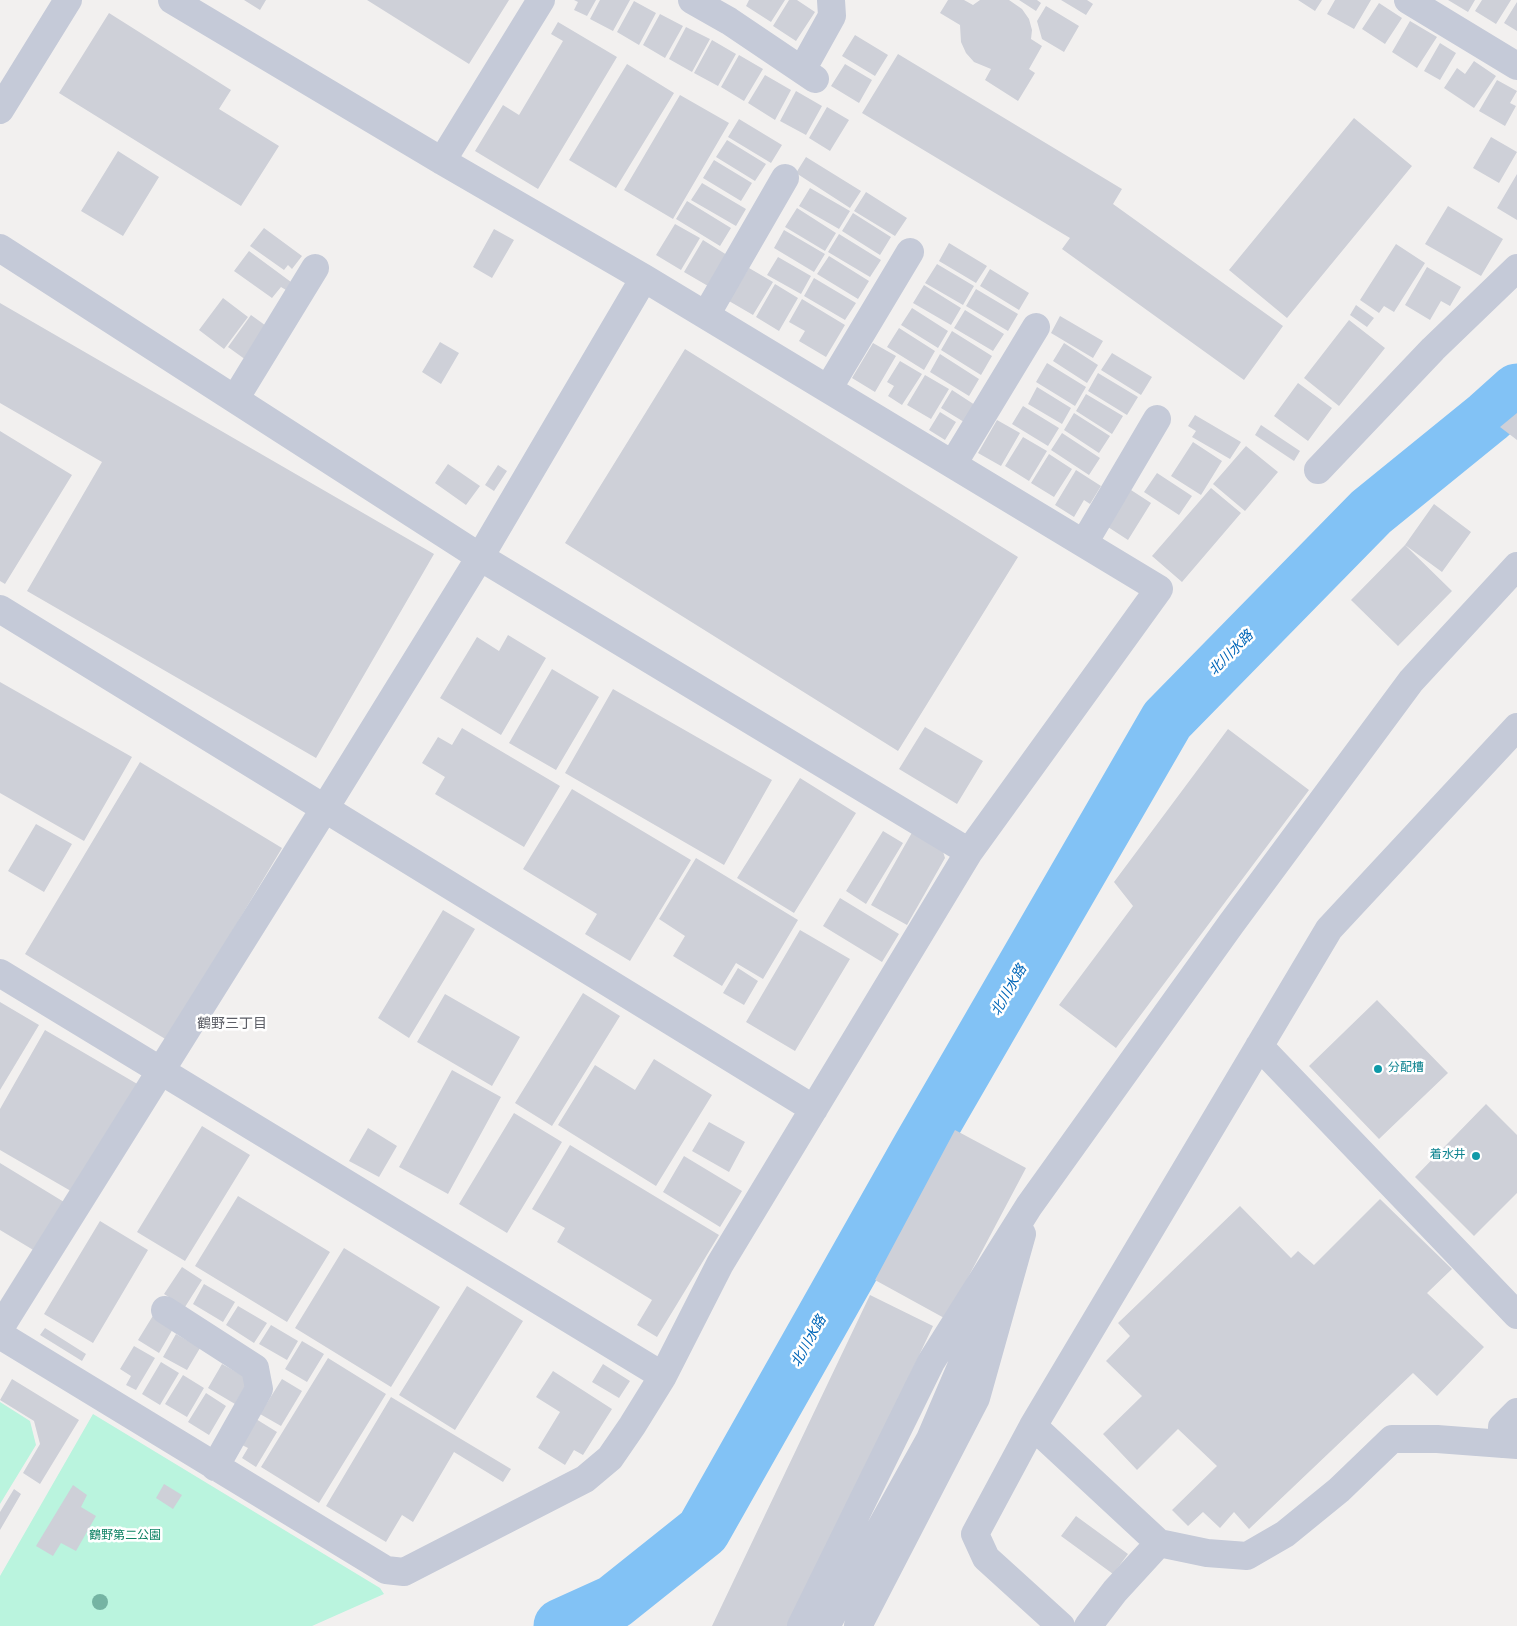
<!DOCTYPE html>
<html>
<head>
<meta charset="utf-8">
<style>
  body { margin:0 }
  canvas { display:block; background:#f2f0ef }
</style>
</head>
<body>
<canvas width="1517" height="1626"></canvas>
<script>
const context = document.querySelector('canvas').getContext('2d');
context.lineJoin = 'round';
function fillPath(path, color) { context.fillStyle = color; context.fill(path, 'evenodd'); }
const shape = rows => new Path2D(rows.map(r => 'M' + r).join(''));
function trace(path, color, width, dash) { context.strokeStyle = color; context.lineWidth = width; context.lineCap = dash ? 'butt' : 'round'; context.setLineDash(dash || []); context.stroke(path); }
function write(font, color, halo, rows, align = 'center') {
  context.font = font + ' Overpass,"Noto Sans JP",sans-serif'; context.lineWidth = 5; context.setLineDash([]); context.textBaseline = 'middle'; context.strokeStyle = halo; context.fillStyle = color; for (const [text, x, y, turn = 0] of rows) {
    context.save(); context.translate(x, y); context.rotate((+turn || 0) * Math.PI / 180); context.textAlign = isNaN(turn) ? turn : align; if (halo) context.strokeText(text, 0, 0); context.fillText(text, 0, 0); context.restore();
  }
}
fillPath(shape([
  [0,1402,30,1421,36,1445,0,1504],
  [93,1414,380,1588,384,1594,312,1626,0,1626,0,1576]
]), '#baf4de');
trace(shape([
  [561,1626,614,1602,703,1531,920,1147,1167,720,1371,512,1488,417,1517,391]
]), '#82c2f5', 55);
fillPath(shape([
  [244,0,266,0,260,10],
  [367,0,509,0,469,64],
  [574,0,596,0,587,16,574,10,578,2],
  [600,0,630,0,613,31,590,19],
  [749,0,785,0,771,22,746,6],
  [789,0,797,0,815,12,796,41,773,26],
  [948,0,964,0,973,5,980,0,1009,0,1022,9,1029,19,1032,30,1031,39,1042,46,1029,69,1035,73,1018,101,985,80,991,69,974,62,966,53,961,42,960,25,940,13],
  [1019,0,1037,0,1041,3,1036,11],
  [1061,0,1087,0,1093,4,1086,15],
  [1298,0,1322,0,1315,11],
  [1335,0,1371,0,1354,29,1327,14],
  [1448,0,1475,0,1468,12],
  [1482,0,1511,0,1496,24,1475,11],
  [634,1,656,13,639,45,617,32],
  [1517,2,1517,31,1504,23],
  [1379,3,1402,18,1385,44,1362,29],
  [1046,6,1079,26,1064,52,1042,39,1037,21],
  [109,13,231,90,219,109,279,146,241,206,59,93],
  [660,14,683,26,665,58,643,45],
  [1410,21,1437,37,1417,68,1392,52],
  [558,22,617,57,538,189,475,151,503,105,519,115,563,41,551,34],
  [686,27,710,39,692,72,669,59],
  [855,35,888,55,875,76,842,56],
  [712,40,736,54,718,86,694,73],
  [1440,43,1456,53,1440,80,1424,71],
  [898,54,1122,189,1113,204,1283,326,1244,380,1062,249,1070,238,862,113],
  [739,55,763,69,744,101,721,87],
  [1474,61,1496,76,1474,108,1444,88,1457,68,1465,74],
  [627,64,674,93,616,188,569,160],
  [845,64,872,80,859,103,831,86],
  [765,75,791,90,775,120,748,103],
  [1497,80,1517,91,1510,103,1516,106,1505,126,1479,111],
  [796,91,822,106,806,135,780,121],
  [680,95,729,123,673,219,624,190],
  [827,107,849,120,830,151,809,138],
  [1354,118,1412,166,1287,318,1229,270],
  [739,119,782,145,771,163,728,137],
  [1491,137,1517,152,1499,183,1473,168],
  [727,140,766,164,755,181,716,157],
  [118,151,159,177,123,236,81,211],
  [806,157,861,191,850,208,796,173],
  [714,160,752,183,741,201,703,178],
  [1517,174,1517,220,1497,208],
  [702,183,746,209,736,226,691,200],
  [810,188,850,211,839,229,799,206],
  [866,192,907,218,895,236,854,211],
  [687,201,731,228,720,246,676,219],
  [1448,206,1503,239,1481,276,1425,244],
  [797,208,836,233,825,251,785,227],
  [853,213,891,237,880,255,842,231],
  [675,224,700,238,681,270,656,255],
  [264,228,302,256,292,269,288,265,284,270,250,246],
  [494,229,514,240,492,278,473,267],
  [784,230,825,254,814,272,774,248],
  [839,234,881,260,870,277,828,252],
  [703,240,727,255,708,286,684,272],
  [949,243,987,266,976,283,939,261],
  [1396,244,1425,263,1394,312,1384,306,1379,313,1360,300],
  [249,251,291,282,286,290,281,287,272,298,234,271],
  [829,256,869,281,858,299,817,274],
  [778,257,811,276,801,294,767,275],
  [937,264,974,286,963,305,925,283],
  [1427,267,1461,287,1450,306,1441,301,1430,320,1405,305],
  [749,268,773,282,753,315,729,301],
  [990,269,1029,293,1019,310,980,286],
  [814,278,856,303,845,320,804,296],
  [775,284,798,298,779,331,756,317],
  [924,285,961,308,951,325,913,303],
  [976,289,1018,314,1008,331,966,306],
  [223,298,248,317,224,349,199,330],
  [802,299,845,325,826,357,799,341,805,331,789,322],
  [0,303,434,554,316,758,27,591,102,462,0,403],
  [1356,305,1374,318,1367,327,1350,315],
  [912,308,948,331,938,348,901,325],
  [965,310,1004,334,993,351,954,328],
  [251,315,269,328,246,360,228,347],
  [1060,316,1103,341,1093,358,1051,333],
  [1349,320,1385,348,1339,406,1304,378],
  [899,328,935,351,924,370,887,347],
  [952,331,992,356,981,375,941,350],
  [440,342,459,353,441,384,422,372],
  [873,343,896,356,875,392,852,378],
  [1064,343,1098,365,1087,383,1053,361],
  [685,349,1018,557,898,751,565,543],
  [1112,353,1152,377,1141,395,1101,370],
  [940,354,979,379,969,396,930,372],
  [900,361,922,374,902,405,888,396,894,386,887,382],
  [1047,363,1086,387,1075,406,1036,382],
  [1098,373,1138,397,1127,415,1088,391],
  [925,375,949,389,931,419,907,405],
  [1298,383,1332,408,1308,441,1274,416],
  [1037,387,1071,408,1062,424,1028,404],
  [952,390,975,405,964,422,941,408],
  [1086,394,1123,416,1112,434,1076,411],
  [1023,406,1059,428,1048,446,1012,424],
  [940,412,956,422,945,440,929,430],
  [1074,413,1110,436,1099,453,1064,430],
  [1517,413,1517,440,1500,427],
  [1195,415,1241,442,1230,459,1192,437,1196,431,1188,426],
  [997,420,1020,433,1001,466,978,453],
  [1261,425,1300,451,1294,461,1255,435],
  [0,431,72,475,5,584,0,581],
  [1062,433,1100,458,1089,475,1051,450],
  [1023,437,1047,451,1029,481,1005,466],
  [1193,442,1222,461,1201,495,1171,476],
  [1246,446,1278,472,1245,511,1213,484],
  [1049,454,1072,469,1054,497,1031,483],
  [448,464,480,486,466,505,435,483],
  [498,465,507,471,494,491,485,485],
  [1076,470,1101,486,1090,504,1084,500,1074,517,1055,505],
  [1157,473,1192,496,1179,515,1144,492],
  [1211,488,1241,513,1182,582,1152,556],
  [1131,490,1151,503,1128,540,1108,527],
  [1434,504,1471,532,1442,572,1405,545,1452,591,1398,646,1351,600,1405,545],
  [508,635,546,658,501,735,440,698,477,637,499,651],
  [552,669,599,697,556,770,509,743],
  [0,682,132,757,84,841,0,793],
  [613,689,772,780,724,865,565,773],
  [925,727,983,761,957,804,899,769],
  [462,728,560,786,524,847,435,794,445,777,422,763,438,737,452,745],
  [1228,729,1309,790,1116,1048,1059,1005,1133,906,1114,882],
  [140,762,282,848,167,1040,25,954],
  [800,778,856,813,794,913,737,878],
  [572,789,691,860,630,961,585,934,597,914,523,869],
  [36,824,72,844,44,892,8,871],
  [914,829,941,845,945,858,907,925,871,905],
  [883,831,903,843,866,904,846,891],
  [696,858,798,920,763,979,736,963,722,986,673,956,685,936,659,919],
  [840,898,899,934,882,962,823,926],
  [443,910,475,929,409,1038,378,1018],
  [800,930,850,959,795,1051,746,1022],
  [738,968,758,981,744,1005,723,993],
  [583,993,620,1016,552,1126,515,1103],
  [445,994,520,1037,492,1086,417,1042],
  [1377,1000,1448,1073,1379,1139,1309,1066],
  [0,1002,39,1025,0,1090],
  [45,1030,139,1085,76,1194,0,1150,0,1109],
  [654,1059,712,1095,656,1186,558,1125,595,1065,635,1090],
  [452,1070,501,1097,448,1194,399,1167],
  [1486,1104,1517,1135,1517,1193,1474,1236,1415,1177],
  [514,1113,562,1142,507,1233,459,1204],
  [709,1122,745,1142,729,1172,692,1151],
  [202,1126,250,1155,185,1261,137,1232],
  [368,1128,397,1146,379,1177,349,1161],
  [955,1130,1026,1168,946,1319,875,1280],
  [570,1145,719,1235,657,1337,637,1325,652,1300,557,1242,565,1228,532,1209],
  [684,1156,742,1191,720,1227,663,1192],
  [0,1163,64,1202,35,1251,0,1230],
  [238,1196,330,1252,287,1322,195,1266],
  [1380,1199,1452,1269,1427,1293,1484,1347,1437,1396,1413,1373,1249,1529,1234,1512,1220,1528,1203,1512,1188,1526,1172,1510,1217,1466,1178,1429,1137,1470,1103,1434,1142,1396,1106,1361,1130,1336,1118,1323,1240,1206,1291,1258,1298,1251,1314,1265],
  [100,1221,148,1250,93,1343,44,1314],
  [344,1248,440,1307,391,1387,295,1328],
  [182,1267,202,1280,185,1307,164,1294],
  [204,1284,235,1302,223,1322,193,1304],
  [467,1286,523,1321,455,1430,399,1395],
  [870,1295,933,1326,790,1626,712,1626],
  [238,1306,267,1323,254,1343,226,1325],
  [154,1314,174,1327,159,1353,138,1340],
  [271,1325,298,1341,287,1360,259,1344],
  [45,1328,86,1354,82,1361,40,1335],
  [176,1334,200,1348,187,1370,163,1357],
  [302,1341,324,1354,307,1382,285,1369],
  [134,1346,155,1358,136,1390,126,1385,131,1376,120,1369],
  [328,1358,386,1394,319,1503,261,1467],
  [161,1362,179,1373,160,1405,142,1394],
  [222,1364,249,1379,235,1404,208,1388],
  [603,1364,630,1381,619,1398,592,1382],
  [553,1371,612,1409,583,1455,574,1450,565,1465,538,1448,560,1412,536,1397],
  [183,1375,204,1388,187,1417,165,1404],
  [12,1379,79,1420,40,1484,23,1473,40,1444,34,1421,0,1400],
  [282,1379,302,1391,281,1426,260,1414],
  [206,1393,226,1406,209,1435,188,1422],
  [391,1397,511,1469,503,1482,454,1452,413,1522,402,1515,386,1542,326,1506],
  [256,1419,277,1432,256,1467,242,1458,248,1448,242,1445],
  [164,1484,182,1495,173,1509,156,1498],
  [73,1485,87,1495,81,1507,96,1516,76,1551,61,1543,53,1556,36,1546],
  [14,1489,21,1494,0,1530,0,1512],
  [1076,1516,1128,1554,1113,1574,1061,1536]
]), '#ced0d8');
trace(shape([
  [692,0,729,21,815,79],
  [1408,0,1517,66],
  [802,70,832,16,831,0],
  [0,110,68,0],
  [442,161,541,0],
  [0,248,480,557,969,852],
  [706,315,785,178],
  [828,389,910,252],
  [235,399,315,268],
  [953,464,1036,327],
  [1318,470,1433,349,1517,268],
  [1084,543,1157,419],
  [0,609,814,1109],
  [0,973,663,1376],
  [1259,1046,1517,1315],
  [165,1310,255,1368,259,1389,215,1467],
  [0,1328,325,808,480,557,644,278],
  [0,1335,386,1570,404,1572,585,1479,610,1458,632,1426,663,1376,720,1264,969,852,1159,589,644,278,442,161,172,0],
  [1033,1426,1159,1543],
  [1502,1444,1502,1427,1517,1412],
  [801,1626,931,1362,1029,1206,1231,924,1411,681,1517,566],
  [826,1626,930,1439,997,1283],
  [858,1626,976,1398,1022,1234],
  [1061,1626,986,1558,975,1534,1033,1426,1329,929,1517,727],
  [1088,1626,1115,1591,1159,1543,1207,1553,1247,1556,1285,1534,1339,1490,1392,1439,1437,1439,1517,1445]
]), '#c5cad8', 28);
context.fillStyle = '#75b4a3';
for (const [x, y] of [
  [100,1602]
]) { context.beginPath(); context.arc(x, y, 8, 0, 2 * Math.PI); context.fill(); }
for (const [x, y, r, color] of [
  [1378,1069,5,"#0f9aa8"],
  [1476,1156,5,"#0f9aa8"]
]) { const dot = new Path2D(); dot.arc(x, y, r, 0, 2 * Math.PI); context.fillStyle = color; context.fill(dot); trace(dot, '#fff', 2); }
write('12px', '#0d838f', '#fff', [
  ["分配槽",1388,1069],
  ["着水井",1466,1156,"right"]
], 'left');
write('12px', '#0e8364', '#fff', [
  ["鶴野第二公園",125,1537]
]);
write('italic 14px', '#0066b8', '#fff', [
  ["北川水路",1232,654,-45],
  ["北川水路",1010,991,-60],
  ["北川水路",810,1342,-61]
]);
write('14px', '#5b5d65', '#fff', [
  ["鶴野三丁目",232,1025]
]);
</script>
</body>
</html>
